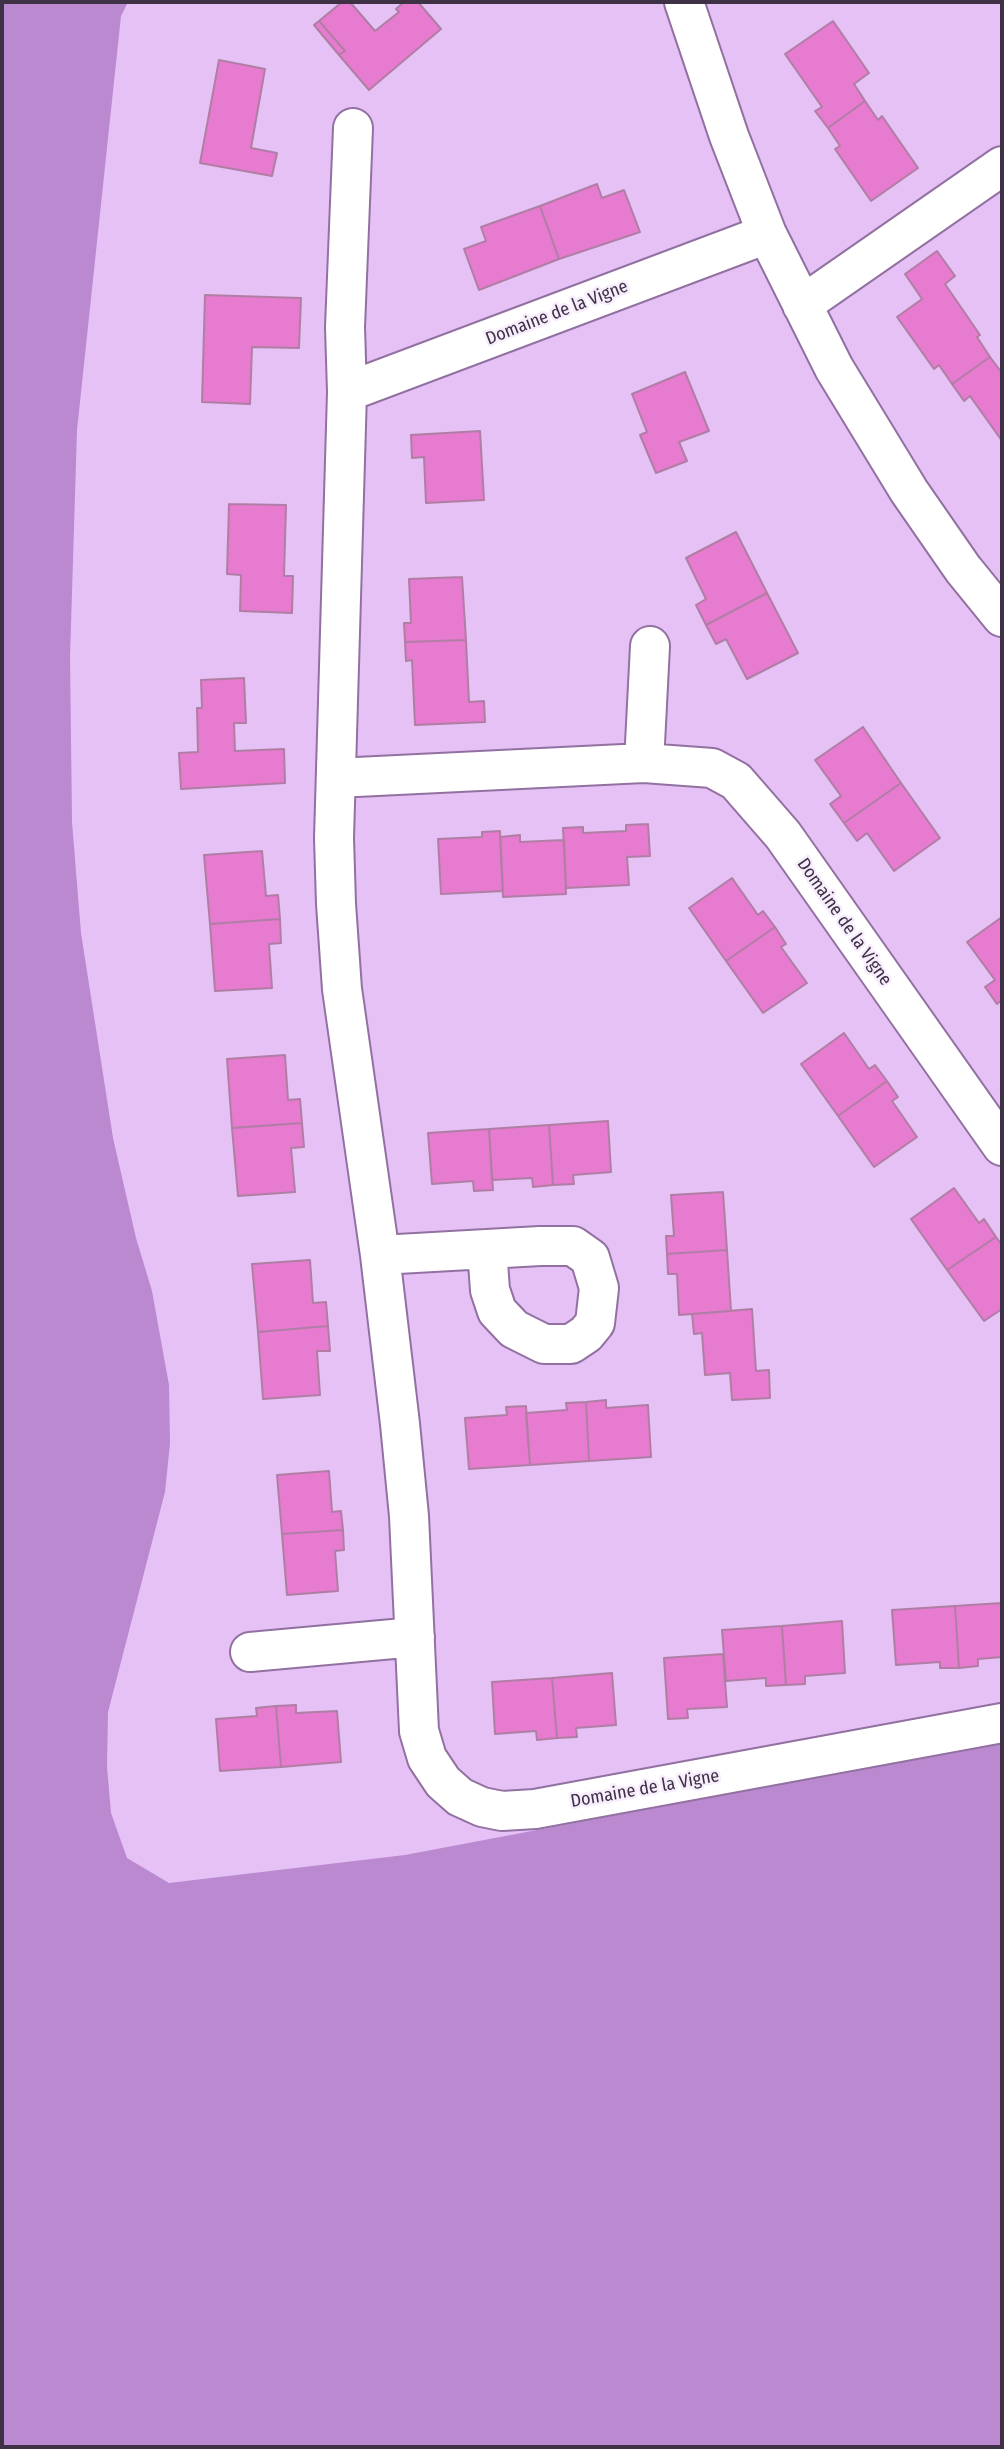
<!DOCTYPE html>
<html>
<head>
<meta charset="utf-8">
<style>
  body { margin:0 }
  #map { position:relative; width:1004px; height:2449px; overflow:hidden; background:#e5c1f5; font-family:"Fira Sans Condensed",sans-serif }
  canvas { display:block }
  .frame { position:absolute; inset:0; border:4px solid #3e3045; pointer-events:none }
</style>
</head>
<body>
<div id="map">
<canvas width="1004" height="2449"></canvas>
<div class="frame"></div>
</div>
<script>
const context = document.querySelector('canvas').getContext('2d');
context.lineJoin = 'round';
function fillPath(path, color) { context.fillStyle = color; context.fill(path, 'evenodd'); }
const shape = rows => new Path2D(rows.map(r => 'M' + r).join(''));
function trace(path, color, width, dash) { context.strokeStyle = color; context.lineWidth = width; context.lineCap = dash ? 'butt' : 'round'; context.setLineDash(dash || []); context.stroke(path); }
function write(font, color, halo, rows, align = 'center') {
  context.font = font + ' "Fira Sans Condensed",sans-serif'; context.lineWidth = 5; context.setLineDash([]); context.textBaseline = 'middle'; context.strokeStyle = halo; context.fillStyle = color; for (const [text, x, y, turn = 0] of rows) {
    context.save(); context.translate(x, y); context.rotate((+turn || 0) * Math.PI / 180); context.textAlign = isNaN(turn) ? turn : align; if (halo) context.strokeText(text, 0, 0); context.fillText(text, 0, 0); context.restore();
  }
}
fillPath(shape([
  [2,2,128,2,121,16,77,430,70,657,72,822,81,933,113,1138,136,1238,152,1291,169,1385,170,1443,165,1492,108,1712,107,1767,111,1813,127,1858,169,1883,405,1855,1002,1742,1002,2447,2,2447]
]), '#ba89cf');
const building = shape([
  [342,2,350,2,375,31,399,12,396,9,404,2,418,2,441,29,369,90,339,55,345,51,319,21,342,2],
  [319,21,345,51,339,55,314,25,319,21],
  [833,21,869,73,854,84,865,101,828,128,815,111,822,107,785,54,833,21],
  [219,60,265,69,251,148,277,153,272,176,200,163,219,60],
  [865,101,878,120,882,116,918,168,871,201,835,149,840,146,828,128,865,101],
  [597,184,602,198,624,190,640,232,559,259,540,206,597,184],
  [540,206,559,259,479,290,464,249,486,241,481,227,540,206],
  [937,251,955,276,945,284,980,335,977,337,990,357,952,384,939,365,934,369,897,317,922,299,905,274,937,251],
  [205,295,301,298,299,348,252,347,250,404,202,402,205,295],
  [990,357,1002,373,1002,441,970,396,964,401,952,384,990,357],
  [685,372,709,431,679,442,687,461,656,473,640,435,647,432,632,394,685,372],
  [480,431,484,500,426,503,424,457,412,458,411,435,480,431],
  [229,504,286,505,284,576,293,576,292,613,240,611,241,575,227,574,229,504],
  [736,532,767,593,706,625,696,605,706,599,686,558,736,532],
  [462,577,466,640,405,642,404,623,411,623,409,579,462,577],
  [767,593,798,653,747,679,726,639,716,644,706,625,767,593],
  [466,640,469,702,484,701,485,722,415,725,412,660,406,661,405,642,466,640],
  [244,678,246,723,234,723,235,751,284,749,285,783,181,789,179,753,198,752,197,708,202,708,201,680,244,678],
  [863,727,901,783,844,823,830,804,841,796,815,760,863,727],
  [901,783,940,838,894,871,867,833,857,841,844,823,901,783],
  [648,824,650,856,627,857,629,885,566,888,563,828,583,827,583,833,626,831,626,825,648,824],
  [500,831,503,891,441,894,438,839,482,837,482,832,500,831],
  [520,835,520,842,564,840,566,894,503,897,500,837,520,835],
  [262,851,266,896,278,895,280,919,210,924,204,855,262,851],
  [732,878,758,915,763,911,775,927,726,961,689,908,732,878],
  [1002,917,1002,1000,997,1004,985,987,995,980,967,942,1002,917],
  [280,919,281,943,269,944,272,988,215,991,210,924,280,919],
  [775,927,786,944,781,947,807,983,763,1013,726,961,775,927],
  [844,1033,869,1069,875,1065,887,1081,838,1116,801,1064,844,1033],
  [285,1055,288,1100,300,1099,302,1123,232,1128,227,1059,285,1055],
  [887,1081,898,1097,892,1101,917,1137,874,1167,838,1116,887,1081],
  [608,1121,611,1172,573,1175,574,1184,553,1185,549,1125,608,1121],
  [302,1123,304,1147,291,1148,295,1192,238,1196,232,1128,302,1123],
  [549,1125,553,1185,533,1187,532,1178,492,1180,489,1129,549,1125],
  [489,1129,493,1190,474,1191,473,1181,432,1184,428,1133,489,1129],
  [954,1188,979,1223,984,1219,996,1237,947,1270,911,1219,954,1188],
  [723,1192,727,1250,667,1254,666,1236,674,1236,671,1195,723,1192],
  [996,1237,1002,1245,1002,1309,984,1321,947,1270,996,1237],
  [727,1250,731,1311,679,1315,677,1274,668,1274,667,1254,727,1250],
  [310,1260,313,1303,326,1302,328,1326,258,1332,252,1264,310,1260],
  [752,1309,756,1371,769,1370,770,1398,732,1400,730,1373,705,1375,702,1333,694,1334,692,1314,752,1309],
  [328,1326,330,1351,317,1351,320,1395,263,1399,258,1332,328,1326],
  [606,1400,606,1408,648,1405,651,1457,589,1461,586,1402,606,1400],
  [586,1402,589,1461,530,1465,526,1413,567,1410,566,1403,586,1402],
  [526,1406,530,1465,469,1469,465,1418,507,1415,506,1407,526,1406],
  [329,1471,332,1512,341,1511,343,1530,282,1534,277,1475,329,1471],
  [343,1530,344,1550,335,1551,338,1591,287,1595,282,1534,343,1530],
  [1002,1603,1002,1657,978,1659,978,1666,959,1668,955,1606,1002,1603],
  [955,1606,959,1668,940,1668,940,1662,896,1665,892,1610,955,1606],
  [842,1621,845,1673,805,1676,805,1684,786,1685,782,1626,842,1621],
  [782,1626,786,1685,766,1686,766,1678,726,1681,722,1630,782,1626],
  [723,1654,727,1707,687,1709,688,1718,668,1719,664,1658,723,1654],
  [612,1673,616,1725,576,1728,577,1737,557,1738,552,1678,612,1673],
  [552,1678,557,1738,537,1740,536,1731,495,1734,492,1682,552,1678],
  [296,1705,296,1713,337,1711,341,1762,281,1767,276,1706,296,1705],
  [276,1706,281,1767,220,1771,216,1719,257,1716,256,1708,276,1706]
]);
fillPath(building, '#e67bd0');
trace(building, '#b07ea4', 2);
const minor = shape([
  [684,2,729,136,767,234,834,368,909,491,963,569,1002,617],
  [767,234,347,392,334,838,336,904,342,989,380,1255,400,1424,409,1516,419,1731,427,1758,443,1782,460,1797,482,1807,502,1811,535,1809,1002,1723],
  [802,305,1002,166],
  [347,392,345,327,353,128],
  [644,763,650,646],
  [336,778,644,763,712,768,736,781,783,835,1002,1146],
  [380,1255,540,1246,573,1246,590,1258,599,1288,595,1323,586,1334,571,1344,544,1344,514,1329,497,1311,490,1290,487,1249],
  [250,1652,415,1637]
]);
trace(minor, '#9271a1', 42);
trace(minor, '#fff', 38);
write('18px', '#3e3045', '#f7edfd', [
  ["Domaine de la Vigne",557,313,-21],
  ["Domaine de la Vigne",844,922,55],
  ["Domaine de la Vigne",645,1789,-10]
]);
</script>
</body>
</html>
